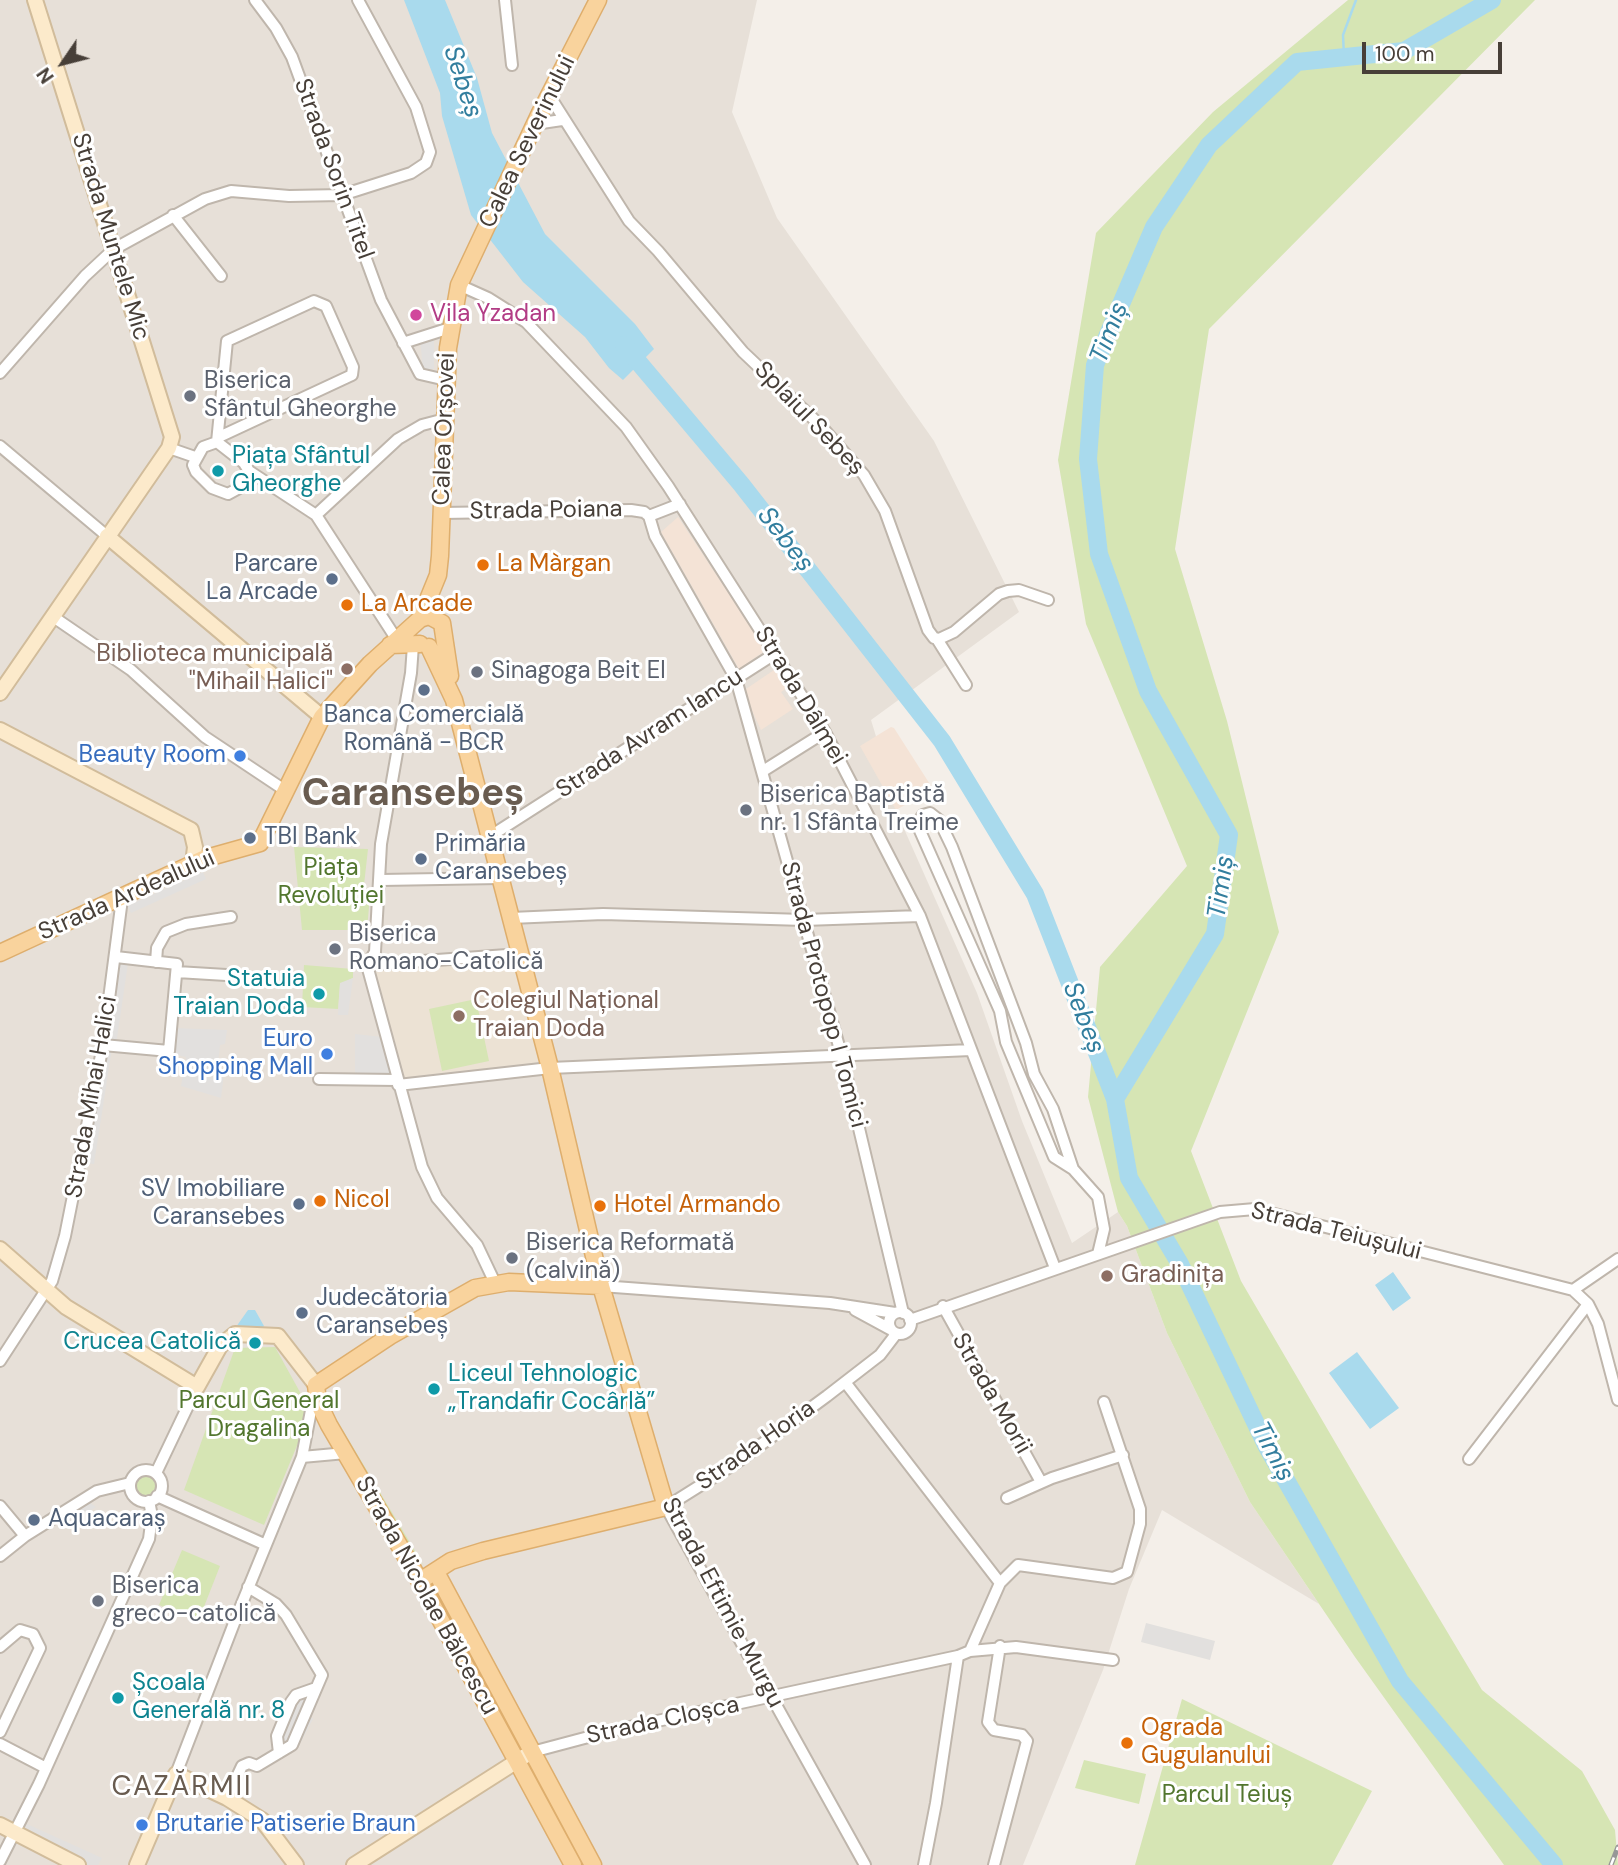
<!DOCTYPE html>
<html>
<head>
<meta charset="utf-8">
<style>
  body { margin:0 }
  #map { position:relative; width:1618px; height:1865px; overflow:hidden; background:#f4efe9; font-family:"DM Sans",sans-serif }
  canvas { display:block }
  .north { position:absolute; left:28px; top:28px; width:70px; height:70px; -webkit-text-stroke:5px #fff; paint-order:stroke; rotate:235deg; font-size:19px; font-weight:700; line-height:28px; text-align:center; color:#473f38 }
  .north::after { content:''; display:block; margin:auto; width:24px; height:32px; background:#473f38; clip-path:polygon(50% 0,100% 100%,50% 72%,0 100%) }
  .scale { position:absolute; left:1362px; top:42px; width:140px; height:32px; box-sizing:border-box; border:4px solid #473f38; border-top:0; padding-left:9px; font-size:21px; line-height:24px; white-space:nowrap; color:#473f38; -webkit-text-stroke:5px #fff; paint-order:stroke }
</style>
</head>
<body>
<div id="map">
<canvas width="1618" height="1865"></canvas>
<div class="north">N</div>
<div class="scale">100 m</div>
</div>
<script>
const context = document.querySelector('canvas').getContext('2d');
context.lineJoin = 'round';
function fillPath(path, color) { context.fillStyle = color; context.fill(path, 'evenodd'); }
const shape = rows => new Path2D(rows.map(r => 'M' + r).join(''));
function trace(path, color, width, dash) { context.strokeStyle = color; context.lineWidth = width; context.lineCap = dash ? 'butt' : 'round'; context.setLineDash(dash || []); context.stroke(path); }
function write(font, color, halo, rows, align = 'center') {
  context.font = font + ' "DM Sans",sans-serif'; context.lineWidth = 6; context.setLineDash([]); context.textBaseline = 'middle'; context.strokeStyle = halo; context.fillStyle = color; for (const [text, x, y, turn = 0] of rows) {
    context.save(); context.translate(x, y); context.rotate((+turn || 0) * Math.PI / 180); context.textAlign = isNaN(turn) ? turn : align; if (halo) context.strokeText(text, 0, 0); context.fillText(text, 0, 0); context.restore();
  }
}
fillPath(shape([
  [0,0,757,0,732,112,777,218,934,441,1019,612,871,720,905,831,977,993,1022,1121,1072,1243,1118,1212,1127,1226,1167,1333,1250,1502,1319,1604,1162,1510,1129,1589,1103,1670,1023,1865,0,1865]
]), '#e7e0d8');
fillPath(shape([
  [678,517,766,650,739,669,661,532],
  [777,668,790,686,781,692,793,709,761,730,743,691],
  [891,727,894,728,933,789,896,810,860,746]
]), '#f4e3d6');
fillPath(shape([
  [521,954,550,1068,398,1085,367,965]
]), '#ece2d4');
fillPath(shape([
  [1348,0,1535,0,1209,329,1175,549,1227,721,1279,932,1191,1151,1241,1281,1384,1526,1482,1690,1582,1771,1615,1830,1618,1865,1504,1865,1355,1657,1250,1502,1167,1333,1127,1226,1118,1212,1088,1097,1100,967,1187,866,1086,624,1058,460,1096,233,1213,112],
  [294,847,368,849,363,894,370,895,367,930,302,930],
  [304,965,353,969,353,978,340,984,338,1009,302,1007],
  [476,999,489,1061,442,1071,429,1009],
  [275,1347,311,1412,264,1525,184,1490,235,1348],
  [329,1407,424,1566,400,1534,327,1408],
  '135 1486a11 11 0 1 1 22 0a11 11 0 1 1-22 0Z',
  [182,1550,220,1566,198,1622,159,1605],
  [433,1585,436,1586,519,1744,516,1746,431,1589],
  [1182,1699,1372,1791,1332,1865,1135,1865],
  [1084,1760,1146,1774,1139,1804,1075,1788],
  [530,1769,534,1770,586,1865,580,1865]
]), '#d6e5b4');
fillPath(shape([
  [434,338,434,369,423,369,420,339],
  [203,872,206,879,131,913,127,906],
  [119,962,128,963,116,1045,107,1043],
  [353,978,348,1015,338,1015,340,983],
  [174,1028,227,1030,225,1044,220,1045,217,1072,224,1074,221,1098,181,1086,186,1057,172,1054],
  [355,1034,382,1037,392,1077,355,1075],
  [104,1047,112,1048,94,1164,85,1163],
  [90,1503,96,1507,70,1522,63,1517],
  [1146,1623,1215,1641,1210,1660,1141,1642],
  [304,1694,311,1705,308,1715,313,1719,301,1742,295,1741,271,1752,271,1743,290,1698],
  [27,1824,102,1858,98,1865,87,1865,22,1834]
]), '#e2e0de');
fillPath(shape([
  [404,0,445,0,477,78,492,133,545,234,635,324,654,349,623,380,609,368,585,337,523,282,471,215,442,116,440,93],
  [1393,1272,1411,1298,1393,1311,1375,1285],
  [248,1310,255,1310,264,1326,260,1331,238,1330,236,1327],
  [1357,1352,1399,1408,1370,1429,1329,1373]
]), '#a9daed');
trace(shape([
  [1344,57,1343,35,1356,0]
]), '#a9daed', 2.5);
trace(shape([
  [624,345,741,484,942,741,1035,894,1115,1099,1129,1178,1180,1264,1266,1445,1400,1681,1554,1865],
  [1115,1099,1215,934,1229,835,1148,691,1099,554,1088,459,1095,365,1154,227,1209,145,1297,62,1404,51,1492,0]
]), '#a9daed', 18);
const street = shape([
  [255,0,276,28,292,57,381,300,420,374,446,380],
  [505,0,512,65],
  [549,95,629,221,658,251,743,352,822,427,864,475,885,511,928,630,934,638,939,639,954,632,999,594,1008,591,1019,590,1048,600],
  [535,124,562,120],
  [173,215,221,276],
  [459,285,488,298,526,322,626,427,668,486,825,732,920,916,1055,1268],
  [403,343,450,328],
  [0,373,85,276,114,249,205,199,231,191,289,196,342,195,411,173,426,163,430,152,416,107,358,0],
  [217,442,227,341,314,301,326,306,353,367,352,375,219,437],
  [217,442,244,463,249,471,239,488,228,494,212,488,196,472,193,465,203,447,217,442],
  [0,446,107,536],
  [169,448,195,457],
  [249,471,316,515,397,640],
  [442,513,631,510,644,512,649,516],
  [316,515,398,439,422,425,445,419],
  [649,516,655,536,736,679,842,1057,903,1313],
  [649,516,680,504],
  [52,616,131,670,205,737,286,791],
  [937,639,966,685],
  [413,645,411,673,381,844,375,952,367,965,422,1167,437,1198,477,1245,495,1283],
  [763,771,825,732],
  [489,837,776,653],
  [381,880,500,878],
  [511,918,603,914,804,920,920,916],
  [156,962,157,948,166,932,186,924,231,917],
  [367,965,521,954],
  [177,972,226,975],
  [103,1045,169,1051,177,964,116,957],
  [319,1079,397,1080],
  [398,1085,550,1068,971,1050],
  [1073,1169,1053,1109,1034,1074,1026,1043,952,847,939,820,930,813,923,815,917,824,1000,1011,1006,1042,1054,1157,1073,1169,1098,1197,1104,1229,1098,1254],
  [601,1286,830,1303,895,1313],
  [1573,1290,1618,1259],
  [943,1306,1041,1482],
  [855,1310,890,1329],
  '889 1323a11 11 0 1 1 22 0a11 11 0 1 1-22 0Z',
  [910,1320,1220,1212,1255,1209,1573,1290,1588,1304,1598,1324,1618,1400],
  [0,1361,52,1281,65,1236,103,1045,122,899],
  [845,1382,1000,1583],
  [302,1457,346,1453],
  [1469,1459,1588,1304],
  '130 1486a16 16 0 1 1 32 0a16 16 0 1 1-32 0Z',
  [156,1473,197,1387],
  [157,1496,266,1545],
  [1007,1498,1052,1478,1123,1455],
  [0,1506,25,1536],
  [0,1556,25,1536,97,1491,130,1483],
  [0,1647,20,1630,33,1634,40,1648,0,1732],
  [970,1651,1000,1583,1018,1565,1113,1578,1127,1572,1140,1524,1140,1509,1104,1402],
  [0,1744,46,1768],
  [532,1752,611,1731,958,1656,970,1651,1016,1647,1113,1660],
  [279,1753,277,1736,291,1702,296,1695,316,1688],
  [176,1774,236,1618,302,1457,314,1395],
  [227,1798,242,1766,249,1763,257,1766,292,1745,322,1675,286,1615,276,1604,248,1587],
  [0,1861,39,1784,149,1539,152,1516,149,1501],
  [865,1865,666,1507,736,1463,827,1396,880,1355,896,1334],
  [924,1865,936,1803,958,1656],
  [994,1865,1027,1741,1022,1735,994,1730,988,1722,1000,1646]
]);
const secondary = shape([
  [107,536,322,717],
  [0,693,169,448,172,437,35,0],
  [0,730,191,830,195,847,193,863],
  [0,1249,66,1307,197,1387,220,1346,235,1334,278,1336,316,1385],
  [0,1825,78,1865],
  [137,1865,176,1774,227,1798,262,1820,296,1865],
  [354,1865,525,1756]
]);
const primary = shape([
  [420,619,429,616,442,623,450,676],
  [390,645,420,644],
  [0,953,203,859,260,843,322,717,370,664,420,619,438,575,440,556,448,348,459,285,540,113,598,0],
  [436,1572,593,1865],
  [420,1581,451,1561,483,1551,666,1507,601,1286,550,1068,454,700,429,647],
  [573,1865,413,1569,329,1425,318,1402,316,1385,390,1336,475,1288,509,1282,601,1286]
]);
trace(street, '#bfb6ac', 14);
trace(secondary, '#d1bc9b', 18);
trace(primary, '#deae6d', 19);
trace(street, '#fff', 10);
trace(secondary, '#fceacb', 14);
trace(primary, '#f9d39d', 16);
const rail = shape([
  [1611,1865,1618,1847]
]);
trace(rail, '#979797', 5);
trace(rail, '#fff', 2.5, [8]);
for (const [x, y, r, color] of [
  [416,315,7,"#d1479c"],
  [190,396,7,"#6b7280"],
  [218,471,7,"#0f9aa8"],
  [483,565,7,"#e8710a"],
  [332,579,7,"#5c6f8a"],
  [347,605,7,"#e8710a"],
  [347,669,7,"#8d6e63"],
  [477,672,7,"#6b7280"],
  [424,690,7,"#5c6f8a"],
  [240,756,7,"#3f7fe0"],
  [746,810,7,"#6b7280"],
  [250,838,7,"#5c6f8a"],
  [421,859,7,"#5c6f8a"],
  [335,949,7,"#6b7280"],
  [319,994,7,"#0f9aa8"],
  [459,1016,7,"#8d6e63"],
  [327,1054,7,"#3f7fe0"],
  [320,1201,7,"#e8710a"],
  [299,1204,7,"#5c6f8a"],
  [600,1206,7,"#e8710a"],
  [512,1258,7,"#6b7280"],
  [1107,1276,7,"#8d6e63"],
  [302,1313,7,"#5c6f8a"],
  [255,1343,7,"#0f9aa8"],
  [434,1389,7,"#0f9aa8"],
  [34,1520,7,"#5c6f8a"],
  [98,1601,7,"#6b7280"],
  [118,1698,7,"#0f9aa8"],
  [1127,1743,7,"#e8710a"],
  [142,1825,7,"#3f7fe0"]
]) { const dot = new Path2D(); dot.arc(x, y, r, 0, 2 * Math.PI); context.fillStyle = color; context.fill(dot); trace(dot, '#fff', 2.5); }
write('24px', '#473f38', '#fff', [
  ["Calea Severinului",528,142,-64],
  ["Strada Sorin Titel",333,169,70],
  ["Strada Muntele Mic",110,237,73],
  ["Splaiul Sebeș",809,419,46],
  ["Calea Orșovei",445,429,-88],
  ["Strada Poiana",546,511,-1],
  ["Strada Dâlmei",800,696,59],
  ["Strada Avram Iancu",650,734,-33],
  ["Strada Ardealului",127,896,-24],
  ["Strada Protopop I Tomici",823,995,75],
  ["Strada Mihai Halici",92,1097,-80],
  ["Strada Teiușului",1336,1232,14],
  ["Strada Morii",991,1394,60],
  ["Strada Horia",756,1446,-35],
  ["Strada Nicolae Bălcescu",426,1596,61],
  ["Strada Eftimie Murgu",722,1603,62],
  ["Strada Cloșca",663,1721,-12]
]);
write('24px', '#b23c85', '#fff', [
  ["Vila Yzadan",430,315]
], 'left');
write('24px', '#5b616d', '#fff', [
  ["Biserica",204,382],
  ["Sfântul Gheorghe",204,410],
  ["Sinagoga Beit El",491,672],
  ["Biserica Baptistă",760,796],
  ["nr. 1 Sfânta Treime",760,824],
  ["Biserica",349,935],
  ["Romano-Catolică",349,963],
  ["Biserica Reformată",526,1244],
  ["(calvină)",526,1272],
  ["Biserica",112,1587],
  ["greco-catolică",112,1615]
], 'left');
write('24px', '#0d838f', '#fff', [
  ["Piața Sfântul",232,457],
  ["Gheorghe",232,485],
  ["Statuia",305,980,"right"],
  ["Traian Doda",305,1008,"right"],
  ["Crucea Catolică",241,1343,"right"],
  ["Liceul Tehnologic",448,1375],
  ["„Trandafir Cocârlă”",448,1403],
  ["Școala",132,1684],
  ["Generală nr. 8",132,1712]
], 'left');
write('24px', '#4e5e75', '#fff', [
  ["Parcare",318,565,"right"],
  ["La Arcade",318,593,"right"],
  ["Banca Comercială",424,716,"center"],
  ["Română - BCR",424,744,"center"],
  ["TBI Bank",264,838],
  ["Primăria",435,845],
  ["Caransebeș",435,873],
  ["SV Imobiliare",285,1190,"right"],
  ["Caransebes",285,1218,"right"],
  ["Judecătoria",316,1299],
  ["Caransebeș",316,1327],
  ["Aquacaraș",48,1520]
], 'left');
write('24px', '#c56008', '#fff', [
  ["La Màrgan",497,565],
  ["La Arcade",361,605],
  ["Nicol",334,1201],
  ["Hotel Armando",614,1206],
  ["Ograda",1141,1729],
  ["Gugulanului",1141,1757]
], 'left');
write('24px', '#785e54', '#fff', [
  ["Biblioteca municipală",333,655,"right"],
  ["\"Mihail Halici\"",333,683,"right"],
  ["Colegiul Național",473,1002],
  ["Traian Doda",473,1030],
  ["Gradinița",1121,1276]
], 'left');
write('24px', '#366cbe', '#fff', [
  ["Beauty Room",226,756],
  ["Euro",313,1040],
  ["Shopping Mall",313,1068],
  ["Brutarie Patiserie Braun",156,1825,"left"]
], 'right');
write('24px', '#52762e', '#fff', [
  ["Piața",331,869],
  ["Revoluției",331,897],
  ["Parcul General",259,1402],
  ["Dragalina",259,1430],
  ["Parcul Teiuș",1227,1796]
]);
write('italic 26px', '#327e9e', '#fff', [
  ["Sebeș",462,82,72],
  ["Timiș",1110,333,-69],
  ["Sebeș",785,540,52],
  ["Timiș",1222,887,-82],
  ["Sebeș",1083,1018,69],
  ["Timiș",1272,1452,62]
]);
context.letterSpacing = '2px';
write('28px', '#695c50', '#fff', [
  ["CAZĂRMII",182,1788]
]);
context.letterSpacing = '0px';
write('bold 38px', '#695c50', '#fff', [
  ["Caransebeș",413,795]
]);
</script>
</body>
</html>
